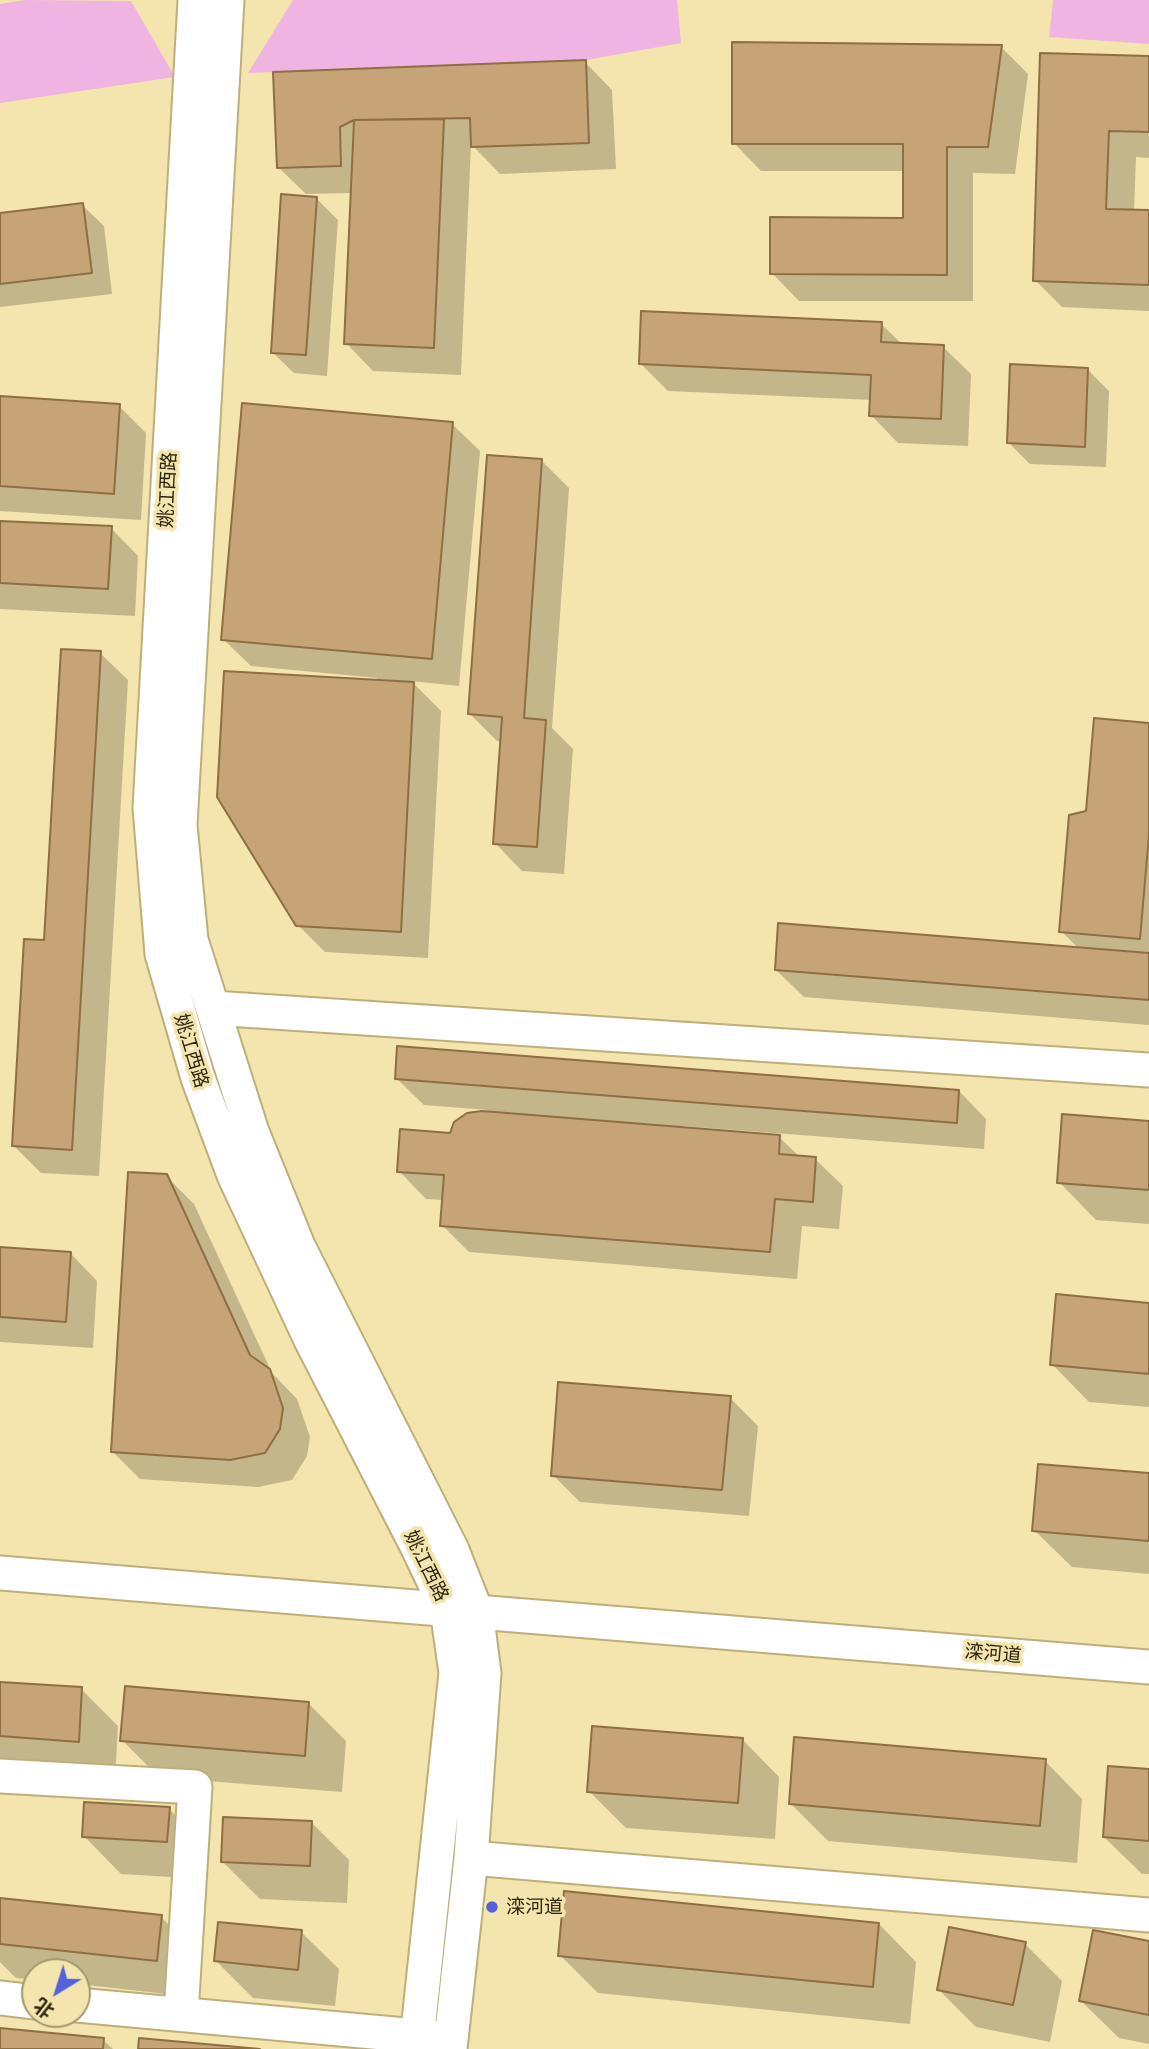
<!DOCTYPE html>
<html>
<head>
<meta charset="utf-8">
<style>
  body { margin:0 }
  #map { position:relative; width:1149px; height:2049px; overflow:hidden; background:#f4e4ad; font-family:Inter,"Noto Sans SC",sans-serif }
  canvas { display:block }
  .north { position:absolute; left:21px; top:1958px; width:70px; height:70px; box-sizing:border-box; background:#f4e4ad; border:2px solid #a4986e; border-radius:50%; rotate:218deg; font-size:19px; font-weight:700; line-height:28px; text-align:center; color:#2b250f }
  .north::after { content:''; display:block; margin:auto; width:24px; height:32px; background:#5461d8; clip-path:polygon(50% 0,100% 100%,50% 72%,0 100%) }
</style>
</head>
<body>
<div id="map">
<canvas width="1149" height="2049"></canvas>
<div class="north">北</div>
</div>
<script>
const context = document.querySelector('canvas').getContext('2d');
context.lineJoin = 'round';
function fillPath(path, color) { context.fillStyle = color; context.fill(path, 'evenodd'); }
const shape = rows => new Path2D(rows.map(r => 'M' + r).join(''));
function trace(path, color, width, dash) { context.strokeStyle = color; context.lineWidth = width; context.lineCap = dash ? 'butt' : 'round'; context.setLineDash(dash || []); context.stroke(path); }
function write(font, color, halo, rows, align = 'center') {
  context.font = font + ' Inter,"Noto Sans SC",sans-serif'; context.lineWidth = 7; context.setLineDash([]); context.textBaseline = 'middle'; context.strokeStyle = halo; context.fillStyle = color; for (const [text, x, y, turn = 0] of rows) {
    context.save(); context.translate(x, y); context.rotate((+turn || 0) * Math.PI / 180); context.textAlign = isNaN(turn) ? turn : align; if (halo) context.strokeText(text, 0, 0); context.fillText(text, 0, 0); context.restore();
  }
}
fillPath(shape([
  [25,0,131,1,175,77,0,103,0,4],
  [293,0,677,0,681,43,586,60,248,73],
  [1053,0,1149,0,1149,44,1049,37]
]), '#f0b4e3');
fillPath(shape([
  [1001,47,1028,74,1015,174,973,173,973,301,799,301,772,273,904,220,905,171,761,171,734,143],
  [1042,54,1149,58,1149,158,1136,157,1134,212,1149,212,1149,311,1062,307,1035,280],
  [585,62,612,90,616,169,500,174,471,144,461,375,373,371,346,343,352,193,306,194,278,167,274,74],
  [316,198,338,220,327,376,294,373,272,352],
  [82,205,104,226,112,294,0,307,0,215],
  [881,324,903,345,943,347,971,374,968,446,898,443,871,415,872,400,668,391,641,364],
  [1088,370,1109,391,1106,467,1030,464,1008,442],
  [0,398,119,406,146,433,141,520,0,511],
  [452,424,480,451,459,686,411,681,441,711,428,958,325,952,297,924,377,678,251,666,223,639],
  [542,461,569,488,552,728,573,749,564,874,522,871,495,843,502,741,497,741,469,713],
  [0,523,111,528,138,556,135,616,0,609],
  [100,653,128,680,99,1176,41,1173,14,1146],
  [1149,725,1149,1025,804,997,776,970,1079,949,1061,931,1088,812],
  [396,1078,959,1091,986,1119,984,1149,682,1126,682,1129,779,1137,800,1157,815,1159,843,1186,839,1229,802,1226,797,1279,469,1252,442,1225,444,1200,426,1199,399,1171,488,1110,424,1105],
  [1149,1122,1149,1224,1096,1220,1059,1182],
  [166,1176,194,1204,272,1373,297,1399,310,1437,307,1456,292,1480,258,1487,140,1479,113,1452],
  [0,1249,70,1253,97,1281,93,1348,0,1342],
  [1149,1305,1149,1407,1089,1402,1052,1364],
  [730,1398,758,1426,749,1516,580,1502,553,1475],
  [1149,1475,1149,1574,1072,1567,1034,1530],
  [0,1683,81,1689,118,1726,115,1778,0,1770],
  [309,1704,346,1741,342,1792,159,1777,122,1740],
  [742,1739,779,1777,775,1839,626,1828,589,1791],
  [1045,1761,1082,1799,1077,1863,828,1841,790,1803],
  [1149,1771,1149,1874,1142,1874,1104,1837],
  [169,1809,206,1846,204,1879,121,1874,84,1836],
  [311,1822,349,1860,347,1903,260,1899,223,1862],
  [0,1899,161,1917,198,1954,194,1997,77,1984,77,1972,35,1972,35,1980,16,1978,0,1962],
  [879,1924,916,1962,910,2024,598,1993,560,1955],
  [301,1932,339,1969,335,2006,253,1998,216,1961],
  [1149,1943,1149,2044,1119,2038,1081,2001],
  [1025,1944,1062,1981,1050,2042,976,2027,939,1990],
  [0,2029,103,2040,113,2049,0,2049]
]), '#0003');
const building = shape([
  [732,42,1002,45,988,147,947,147,947,275,770,274,770,217,903,218,903,144,732,144,732,42],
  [1040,53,1149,56,1149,132,1109,131,1106,209,1149,210,1149,285,1033,281,1040,53],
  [586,60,589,143,471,147,470,118,354,120,340,127,341,166,277,168,273,72,586,60],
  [444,119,434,348,344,344,354,120,444,119],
  [281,194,317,197,306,355,271,353,281,194],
  [83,203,92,273,0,284,0,213,83,203],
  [641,311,882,322,881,342,944,345,941,419,869,416,871,375,639,364,641,311],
  [1010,364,1088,368,1085,447,1007,443,1010,364],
  [0,396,120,404,114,494,0,486,0,396],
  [242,403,453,422,432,659,221,640,242,403],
  [487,455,542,459,524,718,546,720,537,847,493,844,502,717,468,714,487,455],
  [0,521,112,526,108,589,0,583,0,521],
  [61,649,101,651,72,1150,12,1146,24,939,44,940,61,649],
  [224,671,414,682,401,932,296,926,217,797,224,671],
  [1094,718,1149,723,1149,835,1140,939,1059,932,1069,815,1086,811,1094,718],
  [778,923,1149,953,1149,1000,775,970,778,923],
  [397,1046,959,1090,957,1123,395,1079,397,1046],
  [482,1111,780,1135,779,1154,816,1157,813,1202,775,1199,770,1252,440,1226,444,1175,397,1172,400,1129,450,1133,454,1122,467,1113,482,1111],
  [1062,1114,1149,1121,1149,1190,1057,1183,1062,1114],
  [128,1172,167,1174,250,1355,270,1369,283,1408,280,1429,265,1453,230,1460,111,1452,128,1172],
  [0,1247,71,1252,66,1322,0,1317,0,1247],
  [1056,1294,1149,1303,1149,1374,1050,1365,1056,1294],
  [558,1382,731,1396,722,1490,551,1476,558,1382],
  [1038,1464,1149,1473,1149,1541,1032,1531,1038,1464],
  [0,1682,82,1687,79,1742,0,1736,0,1682],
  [125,1686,309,1702,305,1756,120,1741,125,1686],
  [592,1726,743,1738,738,1803,587,1792,592,1726],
  [794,1737,1046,1759,1040,1826,789,1804,794,1737],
  [1108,1766,1149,1769,1149,1841,1103,1837,1108,1766],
  [84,1802,170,1807,167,1842,82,1837,84,1802],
  [223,1817,312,1821,310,1866,221,1862,223,1817],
  [564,1891,879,1923,873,1987,558,1956,564,1891],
  [0,1898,162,1915,157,1961,0,1944,0,1898],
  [218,1922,302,1930,298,1970,214,1961,218,1922],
  [949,1927,1026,1942,1013,2005,937,1990,949,1927],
  [1093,1930,1149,1941,1149,2015,1079,2001,1093,1930],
  [0,2028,104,2038,103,2049,0,2049,0,2028],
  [139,2038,260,2049,138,2049,139,2038]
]);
fillPath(building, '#c6a477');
trace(building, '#8e6e42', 2);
const minor = shape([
  [195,0,150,808,162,954,198,1078,234,1175,311,1340,417,1546,447,1609,456,1673,416,2049],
  [227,0,180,825,191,940,252,1132,298,1246,452,1550,476,1611,484,1673,471,1858,450,2049],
  [213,1008,1149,1070],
  [0,1573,1149,1667],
  [0,1776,195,1787,181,2014],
  [471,1858,1149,1915],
  [0,1998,35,2002],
  [77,2005,438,2038]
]);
trace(minor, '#beaf7a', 37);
trace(minor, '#fff', 33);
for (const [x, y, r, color] of [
  [492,1907,7,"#5461d8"]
]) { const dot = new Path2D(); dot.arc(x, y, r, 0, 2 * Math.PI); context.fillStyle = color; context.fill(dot); trace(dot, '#f4e4ad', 2.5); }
write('19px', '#2b250f', '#f4e4ad', [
  ["姚江西路",168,490,-87],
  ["姚江西路",191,1051,73],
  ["姚江西路",426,1566,64],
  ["滦河道",993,1654,5]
]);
write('19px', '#2b250f', '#f4e4ad', [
  ["滦河道",506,1907]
], 'left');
</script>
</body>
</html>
